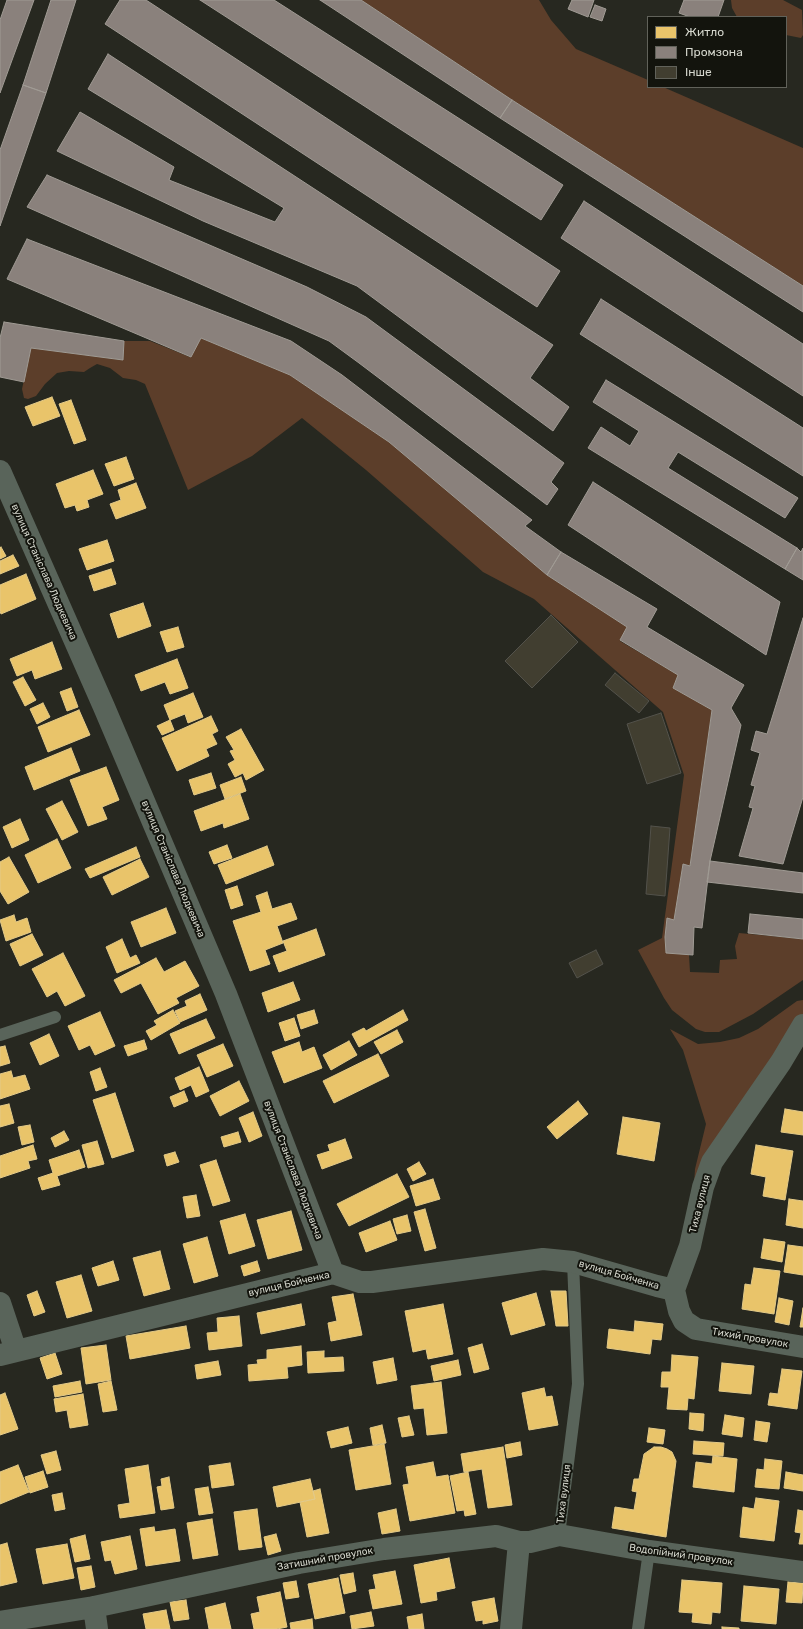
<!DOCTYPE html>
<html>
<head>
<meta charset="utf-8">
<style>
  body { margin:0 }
  #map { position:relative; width:803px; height:1629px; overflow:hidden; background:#272820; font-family:Rubik,sans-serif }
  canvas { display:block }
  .legend { position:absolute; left:647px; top:16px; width:140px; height:72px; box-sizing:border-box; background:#13140d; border:1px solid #61625a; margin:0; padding:5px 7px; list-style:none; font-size:12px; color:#d5d7cd }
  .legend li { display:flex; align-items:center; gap:8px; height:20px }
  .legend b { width:20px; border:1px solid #61625a }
</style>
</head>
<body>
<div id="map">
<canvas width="803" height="1629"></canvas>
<ul class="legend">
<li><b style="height:11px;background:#e9c46a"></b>Житло</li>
<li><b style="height:11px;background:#8a817c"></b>Промзона</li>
<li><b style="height:11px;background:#413e30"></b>Інше</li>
</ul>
</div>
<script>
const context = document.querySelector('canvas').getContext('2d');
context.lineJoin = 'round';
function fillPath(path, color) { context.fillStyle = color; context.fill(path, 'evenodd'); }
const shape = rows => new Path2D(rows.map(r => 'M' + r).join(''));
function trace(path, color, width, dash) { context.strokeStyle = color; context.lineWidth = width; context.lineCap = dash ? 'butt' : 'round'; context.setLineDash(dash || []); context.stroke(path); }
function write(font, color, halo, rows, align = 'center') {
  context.font = font + ' Rubik,sans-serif'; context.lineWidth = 4; context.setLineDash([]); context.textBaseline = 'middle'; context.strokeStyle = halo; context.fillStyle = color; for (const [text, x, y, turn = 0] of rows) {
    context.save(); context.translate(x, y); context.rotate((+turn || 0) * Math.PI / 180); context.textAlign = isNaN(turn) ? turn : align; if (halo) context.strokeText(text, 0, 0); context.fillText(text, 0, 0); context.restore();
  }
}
fillPath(shape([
  [361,0,539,0,551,20,576,49,648,80,648,87,663,87,803,148,803,286,512,100],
  [731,0,783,0,802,10,803,35,801,38,786,35,786,17,737,17,732,8],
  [201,338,290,375,389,442,547,575,627,627,620,641,678,675,673,688,712,710,690,866,683,864,674,920,667,919,665,937,666,952,689,955,690,972,719,973,720,960,737,959,735,946,739,933,803,939,803,980,753,1014,719,1032,705,1032,696,1029,672,1010,664,998,638,950,662,938,684,775,663,712,534,599,483,572,366,470,302,418,252,456,188,490,145,384,136,380,123,378,110,368,97,364,90,368,84,372,69,371,57,373,45,384,36,396,28,399,24,398,22,389,31,348,123,360,124,341,150,341,190,357],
  [803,1000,803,1015,693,1201,695,1169,706,1124,683,1050,670,1029,698,1044,720,1042,739,1038,758,1029,797,1001]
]), '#5c3e2a');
const homes = shape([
  [52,397,60,416,33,426,25,407,52,397],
  [71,400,86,440,74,444,59,404,71,400],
  [126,457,134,479,114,486,105,464,126,457],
  [93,470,103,494,87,500,89,507,77,511,75,505,65,508,56,484,93,470],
  [136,483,146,508,116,519,110,504,121,500,118,490,136,483],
  [107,540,114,561,87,570,79,549,107,540],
  [1,547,6,556,0,559,0,548,1,547],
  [13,555,19,566,0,574,0,561,13,555],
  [111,569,116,584,94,591,89,576,111,569],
  [26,574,36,599,1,614,0,611,0,585,26,574],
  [143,603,151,626,118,638,110,614,143,603],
  [178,627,184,647,167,652,160,632,178,627],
  [52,642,62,669,35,679,32,670,17,676,10,659,52,642],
  [177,659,188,688,170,694,165,682,141,691,135,675,177,659],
  [23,677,36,700,25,706,13,682,23,677],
  [71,688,78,707,67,711,60,692,71,688],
  [193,693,203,717,188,723,185,714,170,720,164,705,193,693],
  [43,703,50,717,37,724,30,709,43,703],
  [79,710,90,735,48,752,38,727,79,710],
  [211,716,218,731,212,734,217,744,206,749,209,756,177,771,162,738,211,716],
  [170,720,174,730,162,735,157,726,170,720],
  [241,729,264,770,246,780,243,773,235,777,228,764,235,760,230,751,234,750,226,737,241,729],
  [71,748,80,771,34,790,25,767,71,748],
  [106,767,119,800,102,807,107,819,88,826,70,780,106,767],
  [211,773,216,788,194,795,189,780,211,773],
  [241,777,246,791,225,799,220,785,241,777],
  [240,794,249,819,224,828,223,823,201,831,194,811,240,794],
  [62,801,78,832,62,840,46,809,62,801],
  [20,819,29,840,12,848,3,827,20,819],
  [57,839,71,868,38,883,25,855,57,839],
  [227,845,232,858,214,864,209,852,227,845],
  [267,846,274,865,226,884,218,865,267,846],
  [136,847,140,857,90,878,85,869,136,847],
  [9,857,29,892,8,904,0,891,0,862,9,857],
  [140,859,149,877,112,895,103,877,140,859],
  [237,886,243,905,231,909,225,890,237,886],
  [267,892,272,909,291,903,297,919,277,926,283,943,265,950,270,964,250,971,233,921,261,912,256,896,267,892],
  [166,908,176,933,141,947,131,922,166,908],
  [14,915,16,922,27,918,31,932,6,941,0,920,14,915],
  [316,929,325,955,279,972,273,956,287,951,283,941,316,929],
  [32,934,43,955,20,966,10,944,32,934],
  [122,939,130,958,136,955,140,963,117,973,106,947,122,939],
  [63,953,85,996,65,1006,57,991,47,997,32,969,63,953],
  [156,958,164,972,185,961,199,986,176,998,179,1003,158,1014,141,983,121,993,114,980,156,958],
  [293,982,300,1000,268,1012,262,993,293,982],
  [200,994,207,1010,180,1022,175,1011,187,1006,185,1001,200,994],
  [173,1010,180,1023,151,1040,146,1031,157,1025,154,1021,173,1010],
  [314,1010,318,1023,301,1029,297,1015,314,1010],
  [403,1010,408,1020,359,1047,352,1034,364,1028,366,1031,403,1010],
  [100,1012,115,1046,95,1055,90,1045,79,1050,68,1026,100,1012],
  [294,1018,300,1036,285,1041,279,1023,294,1018],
  [206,1019,215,1038,179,1054,170,1034,206,1019],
  [397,1030,403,1042,381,1054,374,1042,397,1030],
  [49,1034,59,1056,40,1065,30,1043,49,1034],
  [144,1040,147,1049,128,1056,124,1046,144,1040],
  [349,1041,357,1055,331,1070,323,1055,349,1041],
  [299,1042,302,1052,314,1047,322,1068,284,1083,272,1052,299,1042],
  [223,1044,233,1066,207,1077,197,1055,223,1044],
  [5,1046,10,1063,0,1066,0,1047,5,1046],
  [378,1054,389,1076,334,1103,323,1081,378,1054],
  [199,1067,209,1091,196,1097,191,1085,180,1090,175,1078,199,1067],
  [100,1068,107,1087,96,1091,90,1072,100,1068],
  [11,1071,13,1078,25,1075,30,1089,0,1099,0,1074,11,1071],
  [239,1081,249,1101,220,1116,210,1096,239,1081],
  [184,1091,188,1101,174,1107,170,1097,184,1091],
  [115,1093,134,1151,112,1158,93,1100,115,1093],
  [578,1101,588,1114,557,1139,547,1127,578,1101],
  [9,1104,14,1123,0,1127,0,1106,9,1104],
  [785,1109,803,1112,803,1135,781,1132,785,1109],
  [253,1112,262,1136,249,1142,239,1118,253,1112],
  [623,1117,660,1123,654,1161,617,1154,623,1117],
  [30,1125,34,1142,22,1145,18,1127,30,1125],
  [64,1131,69,1140,55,1147,51,1138,64,1131],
  [238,1132,241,1142,224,1147,221,1137,238,1132],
  [345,1139,352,1158,322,1169,317,1155,330,1151,328,1145,345,1139],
  [97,1141,104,1164,88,1168,82,1145,97,1141],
  [33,1145,37,1159,28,1161,30,1168,0,1178,0,1156,33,1145],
  [756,1145,793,1151,785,1200,763,1196,766,1177,751,1174,756,1145],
  [79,1150,85,1167,57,1176,60,1185,42,1190,38,1178,53,1173,49,1160,79,1150],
  [175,1152,179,1162,167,1166,164,1155,175,1152],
  [216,1160,230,1201,213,1206,200,1165,216,1160],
  [419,1162,426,1174,413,1181,407,1169,419,1162],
  [397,1174,409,1197,349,1226,337,1204,397,1174],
  [433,1179,440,1199,416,1206,410,1186,433,1179],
  [196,1195,200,1216,187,1218,183,1197,196,1195],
  [789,1199,803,1201,803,1228,786,1225,789,1199],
  [425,1209,436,1248,425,1251,414,1212,425,1209],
  [291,1211,302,1250,268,1259,257,1220,291,1211],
  [245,1214,255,1246,229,1254,220,1221,245,1214],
  [407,1215,411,1231,397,1234,393,1219,407,1215],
  [390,1221,397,1240,366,1252,359,1233,390,1221],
  [207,1237,218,1276,194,1283,183,1244,207,1237],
  [764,1239,785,1242,782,1262,761,1258,764,1239],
  [788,1245,803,1247,803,1275,784,1272,788,1245],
  [160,1251,170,1289,144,1296,133,1258,160,1251],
  [113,1261,119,1280,98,1286,92,1268,113,1261],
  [257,1261,260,1271,244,1276,241,1266,257,1261],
  [754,1268,780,1271,774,1314,742,1309,745,1284,751,1285,754,1268],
  [81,1275,92,1311,67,1318,56,1282,81,1275],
  [37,1291,45,1312,34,1316,27,1295,37,1291],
  [551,1291,566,1291,568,1326,556,1326,551,1291],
  [536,1293,545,1325,511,1335,502,1303,536,1293],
  [353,1294,362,1335,331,1341,328,1323,337,1321,332,1297,353,1294],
  [779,1298,793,1301,789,1325,775,1322,779,1298],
  [301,1304,305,1325,261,1334,257,1313,301,1304],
  [443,1304,453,1354,428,1359,426,1349,413,1352,405,1311,443,1304],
  [803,1308,803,1327,800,1327,803,1308],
  [239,1316,242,1346,209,1350,207,1333,218,1332,217,1318,239,1316],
  [635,1321,663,1324,661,1340,652,1339,650,1354,607,1348,609,1329,634,1332,635,1321],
  [186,1326,190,1348,130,1359,126,1336,186,1326],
  [482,1344,489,1369,474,1373,468,1348,482,1344],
  [106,1345,111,1380,86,1384,81,1348,106,1345],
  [301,1346,302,1365,287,1367,288,1378,249,1381,248,1365,258,1364,257,1360,267,1359,267,1350,301,1346],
  [324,1351,324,1358,343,1357,344,1371,308,1373,307,1352,324,1351],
  [55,1353,62,1374,47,1379,40,1358,55,1353],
  [672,1355,698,1357,694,1399,688,1398,687,1410,667,1409,669,1387,661,1387,662,1372,671,1372,672,1355],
  [393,1358,397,1380,377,1384,373,1362,393,1358],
  [458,1360,461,1375,434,1381,431,1366,458,1360],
  [218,1361,221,1375,197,1379,195,1365,218,1361],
  [722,1363,754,1366,751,1394,719,1391,722,1363],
  [782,1369,802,1371,797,1409,768,1405,770,1393,778,1394,782,1369],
  [80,1381,82,1392,55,1397,53,1386,80,1381],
  [111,1381,117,1410,103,1412,98,1384,111,1381],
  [441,1382,447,1433,427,1435,424,1408,414,1409,411,1386,441,1382],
  [544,1388,546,1397,552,1396,558,1425,529,1430,522,1393,544,1388],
  [5,1393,18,1429,0,1435,0,1395,5,1393],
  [83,1394,88,1425,70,1428,67,1410,56,1412,54,1399,83,1394],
  [690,1413,704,1414,703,1431,689,1429,690,1413],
  [725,1415,744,1418,742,1437,722,1434,725,1415],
  [409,1416,414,1435,402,1437,398,1418,409,1416],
  [756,1421,770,1423,767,1442,754,1440,756,1421],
  [382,1425,386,1443,373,1445,370,1428,382,1425],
  [348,1427,352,1443,331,1448,327,1432,348,1427],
  [649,1428,665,1430,663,1444,647,1442,649,1428],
  [694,1441,724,1443,723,1456,693,1454,694,1441],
  [520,1442,522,1455,507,1458,505,1445,520,1442],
  [384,1444,391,1484,356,1490,349,1450,384,1444],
  [503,1447,512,1505,488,1508,482,1469,464,1472,461,1454,503,1447],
  [654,1447,661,1447,667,1449,672,1452,676,1461,666,1537,612,1528,615,1507,634,1510,637,1492,632,1491,634,1479,639,1479,644,1454,654,1447],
  [56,1451,61,1470,47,1474,41,1455,56,1451],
  [713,1456,737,1459,734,1492,693,1487,696,1462,712,1464,713,1456],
  [765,1459,782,1461,779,1489,755,1487,757,1469,764,1470,765,1459],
  [433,1462,436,1477,448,1475,455,1513,410,1521,403,1485,409,1484,406,1467,433,1462],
  [230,1463,234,1485,212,1488,209,1466,230,1463],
  [18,1465,29,1492,0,1504,0,1472,18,1465],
  [148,1465,155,1513,120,1518,118,1505,130,1503,125,1469,148,1465],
  [43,1471,48,1487,30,1493,25,1477,43,1471],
  [468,1472,476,1514,465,1516,464,1510,457,1511,450,1476,468,1472],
  [786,1472,803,1475,803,1491,784,1488,786,1472],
  [169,1477,174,1508,161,1510,157,1487,162,1486,161,1479,169,1477],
  [310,1479,315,1499,277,1507,273,1487,310,1479],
  [208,1487,213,1513,199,1515,195,1489,208,1487],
  [320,1489,329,1533,307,1537,300,1502,315,1499,313,1491,320,1489],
  [62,1493,65,1509,55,1511,52,1495,62,1493],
  [756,1498,779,1501,774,1541,740,1537,743,1507,754,1509,756,1498],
  [257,1509,262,1547,239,1550,234,1512,257,1509],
  [396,1509,400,1531,382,1534,378,1513,396,1509],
  [798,1510,803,1511,803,1544,799,1544,801,1533,795,1532,798,1510],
  [212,1519,218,1555,193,1559,187,1523,212,1519],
  [154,1527,155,1532,175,1529,180,1561,146,1566,140,1529,154,1527],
  [276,1534,281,1551,268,1555,264,1537,276,1534],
  [85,1535,90,1559,75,1562,70,1539,85,1535],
  [130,1536,137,1569,115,1574,111,1560,105,1561,101,1542,130,1536],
  [7,1543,17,1582,0,1586,0,1545,7,1543],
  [67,1544,74,1578,43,1584,36,1549,67,1544],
  [449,1558,455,1588,436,1592,437,1600,421,1603,414,1565,449,1558],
  [91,1566,95,1587,81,1590,77,1568,91,1566],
  [395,1571,402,1604,373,1609,369,1590,376,1589,373,1575,395,1571],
  [353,1573,356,1591,344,1594,340,1575,353,1573],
  [338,1578,345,1613,315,1619,308,1584,338,1578],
  [682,1580,722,1583,720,1613,712,1612,711,1624,692,1622,693,1613,679,1612,682,1580],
  [296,1581,299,1597,286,1599,283,1583,296,1581],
  [788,1582,803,1583,802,1603,786,1602,788,1582],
  [744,1586,779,1589,776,1624,741,1621,744,1586],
  [280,1592,287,1627,277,1629,254,1629,251,1614,260,1612,257,1597,280,1592],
  [494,1598,498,1621,483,1624,483,1620,476,1621,472,1602,494,1598],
  [186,1600,189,1619,174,1621,170,1602,186,1600],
  [225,1603,231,1629,209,1629,205,1608,225,1603],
  [166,1610,170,1629,146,1629,143,1614,166,1610],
  [371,1612,374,1626,352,1629,350,1616,371,1612],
  [422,1614,424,1629,409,1629,407,1617,422,1614],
  [312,1619,313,1629,291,1629,290,1623,312,1619],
  [722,1627,739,1628,739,1629,722,1629,722,1627]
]);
fillPath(homes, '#e9c46a');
trace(homes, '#e3ca88', 1);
const industry = shape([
  [7,0,34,0,0,93,0,20,7,0],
  [51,0,76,0,46,93,23,85,51,0],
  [120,0,146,0,560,271,537,307,105,24,120,0],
  [200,0,274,0,563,185,541,220,200,0],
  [320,0,361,0,512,100,500,118,320,0],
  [572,0,594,0,588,17,568,9,572,0],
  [684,0,724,0,718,17,690,17,679,13,684,0],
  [595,5,606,9,602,21,590,17,595,5],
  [108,54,553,345,530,378,569,407,553,431,357,286,203,221,57,151,80,112,174,167,169,180,275,222,284,208,88,89,108,54],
  [23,85,46,93,0,226,0,150,23,85],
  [512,100,803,286,803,312,500,118,512,100],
  [47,175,307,287,366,317,564,463,551,482,558,489,547,505,359,363,329,341,27,207,47,175],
  [584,201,803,344,803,396,561,238,584,201],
  [27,239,291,341,342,375,532,520,525,526,561,552,547,575,389,442,290,375,201,338,191,357,7,279,27,239],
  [601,299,803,428,803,476,580,334,601,299],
  [4,322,124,341,123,360,31,348,24,382,0,377,0,338,4,322],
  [606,380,798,498,785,518,678,452,668,468,797,548,785,569,588,448,601,427,630,446,639,431,593,402,606,380],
  [593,482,780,602,766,655,568,525,593,482],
  [797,548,801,552,803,548,803,580,785,569,797,548],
  [561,552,657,609,647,627,744,685,731,708,741,725,710,861,702,928,694,927,693,955,666,953,665,937,667,918,674,920,683,864,690,866,712,710,673,688,678,675,620,640,627,627,547,575,561,552],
  [803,618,803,797,783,864,739,856,753,808,749,807,755,786,751,785,760,753,751,750,756,731,767,734,803,618],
  [710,861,803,873,803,893,707,882,710,861],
  [750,914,803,919,803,939,748,933,750,914]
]);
fillPath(industry, '#8a817c');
trace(industry, '#a09b94', 1);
const building = shape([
  [551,615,578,642,532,688,505,661,551,615],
  [615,673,649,701,639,713,605,685,615,673],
  [661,713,681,773,647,784,627,724,661,713],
  [651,826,670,828,665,896,646,894,651,826],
  [596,950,603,964,577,978,569,963,596,950]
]);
fillPath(building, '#413e30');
trace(building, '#53524b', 1);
trace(shape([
  [0,1035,55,1017],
  [559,1535,578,1384,573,1262],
  [638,1629,649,1551]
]), '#59645a', 12);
trace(shape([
  [0,471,104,707,226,994,333,1273],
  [803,1025,781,1062,712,1162,703,1187,690,1246,674,1290,679,1311,684,1321,696,1329,803,1347],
  [0,1303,16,1351],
  [0,1355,333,1273,360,1282,372,1282,543,1259,573,1262,657,1286,674,1290],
  [94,1607,97,1629],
  [0,1622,94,1607,299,1563,384,1549,496,1536,519,1542,530,1542,559,1535,649,1551,803,1572],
  [511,1629,519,1542]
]), '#59645a', 22);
write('10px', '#d5d7cd', '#13140d', [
  ["вулиця Станіслава Людкевича",44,572,66],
  ["вулиця Станіслава Людкевича",173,869,67],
  ["вулиця Станіслава Людкевича",293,1170,69],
  ["Тиха вулиця",700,1204,-76],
  ["вулиця Бойченка",619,1275,16],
  ["вулиця Бойченка",289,1284,-13],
  ["Тихий провулок",750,1338,10],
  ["Тиха вулиця",564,1494,-83],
  ["Водопійний провулок",681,1555,8],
  ["Затишний провулок",325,1559,-10]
]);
</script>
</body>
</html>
